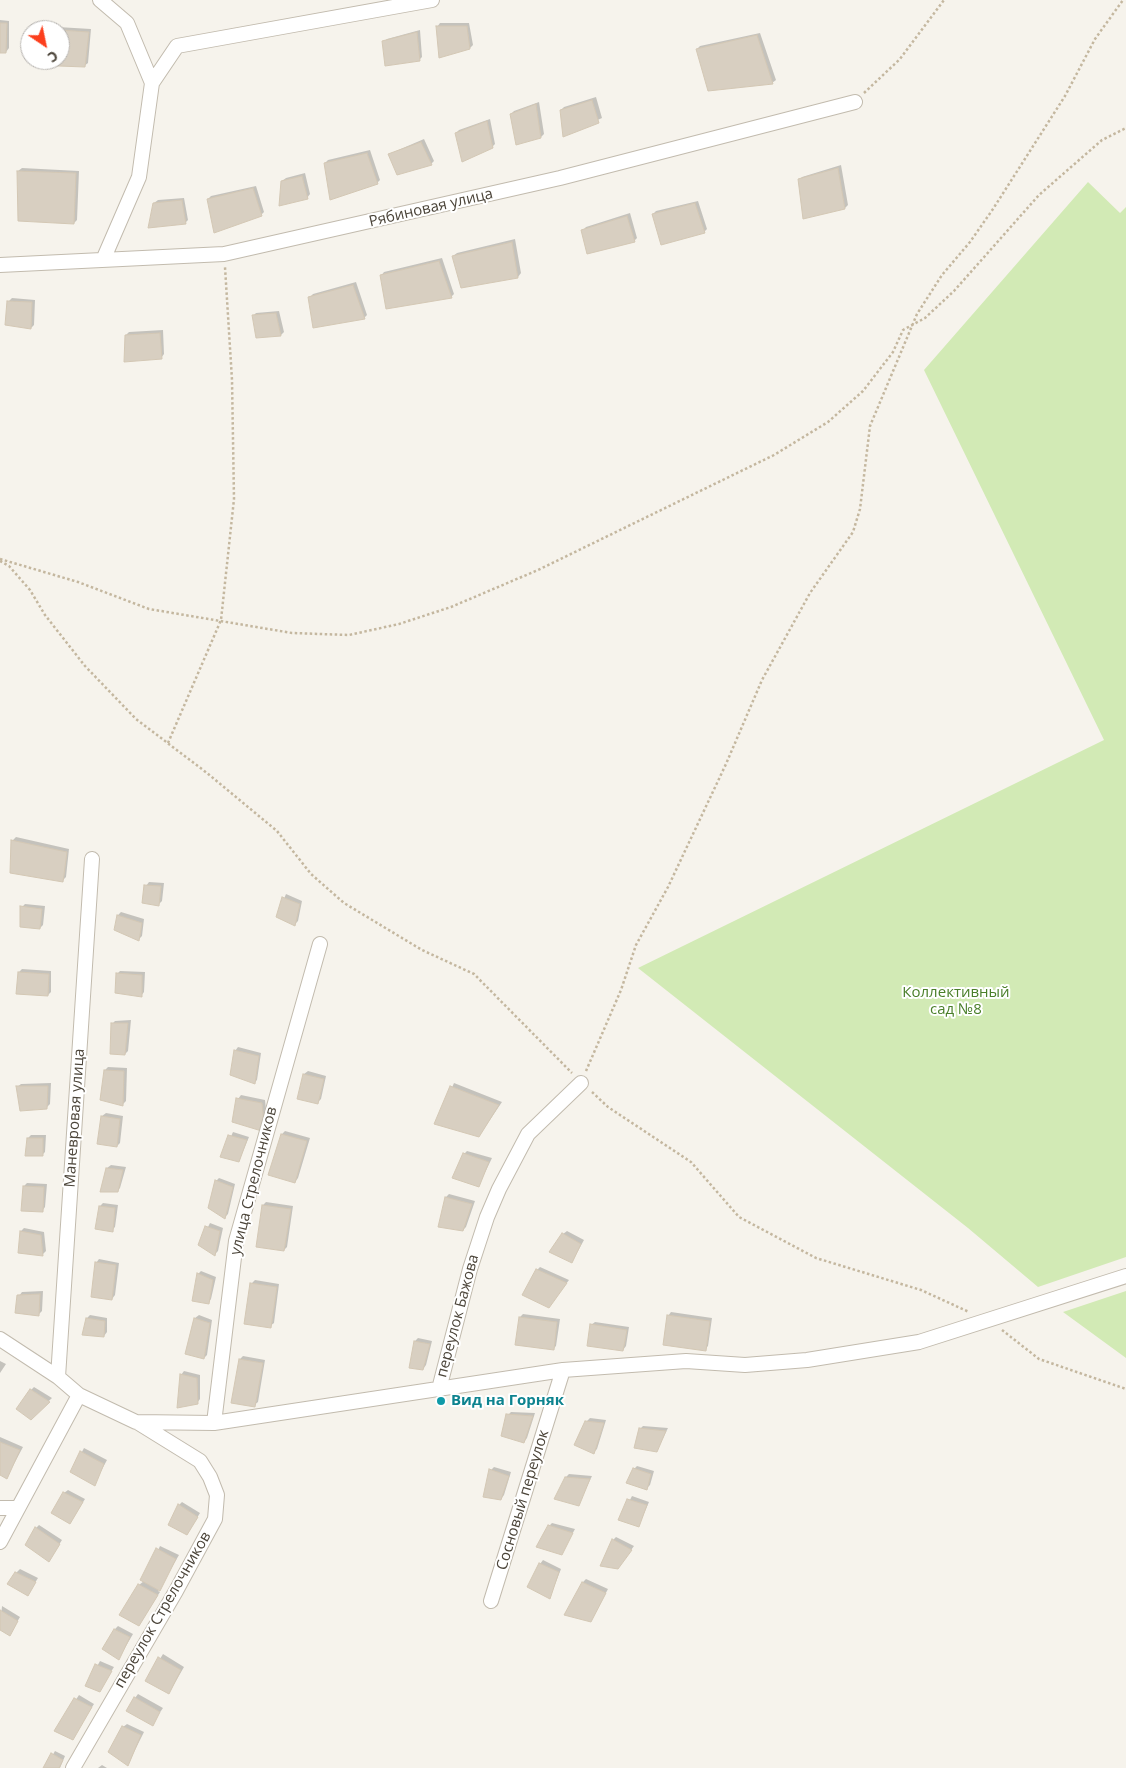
<!DOCTYPE html>
<html>
<head>
<meta charset="utf-8">
<style>
  body { margin:0 }
  #map { position:relative; width:1126px; height:1768px; overflow:hidden; background:#f6f3ec; font-family:"Open Sans",sans-serif }
  canvas { display:block }
  .north { position:absolute; left:20px; top:20px; width:50px; height:50px; box-sizing:border-box; background:#fff; border:1px solid #b7b4b0; border-radius:50%; rotate:146deg; font-size:14px; font-weight:700; line-height:20px; text-align:center; color:#4b4439 }
  .north::after { content:''; display:block; margin:auto; width:18px; height:22px; background:#fc3f1d; clip-path:polygon(50% 0,100% 100%,50% 72%,0 100%) }
</style>
</head>
<body>
<div id="map">
<canvas width="1126" height="1768"></canvas>
<div class="north">С</div>
</div>
<script>
const context = document.querySelector('canvas').getContext('2d');
context.lineJoin = 'round';
function fillPath(path, color) { context.fillStyle = color; context.fill(path, 'evenodd'); }
const shape = rows => new Path2D(rows.map(r => 'M' + r).join(''));
function trace(path, color, width, dash) { context.strokeStyle = color; context.lineWidth = width; context.lineCap = dash ? 'butt' : 'round'; context.setLineDash(dash || []); context.stroke(path); }
function write(font, color, halo, rows, align = 'center') {
  context.font = font + ' "Open Sans",sans-serif'; context.lineWidth = 4; context.setLineDash([]); context.textBaseline = 'middle'; context.strokeStyle = halo; context.fillStyle = color; for (const [text, x, y, turn = 0] of rows) {
    context.save(); context.translate(x, y); context.rotate((+turn || 0) * Math.PI / 180); context.textAlign = isNaN(turn) ? turn : align; if (halo) context.strokeText(text, 0, 0); context.fillText(text, 0, 0); context.restore();
  }
}
fillPath(shape([
  [1088,182,1120,213,1126,207,1126,1257,1038,1287,968,1228,638,968,1104,740,924,370],
  [1126,1291,1126,1358,1063,1312]
]), '#d2eab5');
fillPath(shape([
  [0,20,9,21,9,48,6,52,0,51],
  [440,23,469,23,473,45,470,48,437,27],
  [41,26,91,29,88,63,84,66,34,60,60,60,60,30,38,30],
  [420,30,422,57,419,60,384,42,387,39],
  [760,33,776,80,772,83,697,49,700,46],
  [596,97,602,118,564,135,561,110,564,107],
  [539,102,544,134,541,137,511,114,514,111],
  [490,119,495,144,492,147,456,133,459,130],
  [424,139,434,161,431,164,389,154],
  [370,150,380,180,377,183,325,163,328,160],
  [841,165,848,205,845,208,799,180,802,177],
  [22,168,79,171,77,220,74,223,18,171],
  [305,173,310,194,307,198,282,181,286,178],
  [256,186,264,212,261,215,208,199,211,196],
  [184,198,188,220,185,223,154,203,158,200],
  [698,201,707,229,704,232,653,214,656,211],
  [630,213,637,238,634,241,583,230,586,227],
  [515,239,521,273,518,277,461,286,453,256,457,253],
  [442,258,454,294,451,297,381,276,384,272],
  [356,282,367,315,364,318,310,297,313,294],
  [12,298,35,300,34,325,31,328,8,302],
  [279,311,284,332,281,335,257,337,253,316,256,313],
  [163,330,164,354,161,358,126,335,129,332],
  [16,837,69,849,66,877,63,880,13,840],
  [149,882,164,883,162,901,159,904,146,886],
  [286,894,302,901,298,921,295,924,277,916],
  [25,904,45,906,43,925,40,928,22,907],
  [121,912,144,919,142,936,139,939,116,930,118,915],
  [22,969,51,971,51,992,48,995,19,972],
  [120,971,145,972,144,992,141,996,117,974],
  [131,1020,128,1051,125,1054,112,1024,115,1021],
  [238,1047,261,1053,257,1080,254,1083,235,1051],
  [108,1067,127,1068,126,1101,123,1104,105,1070],
  [308,1071,326,1076,321,1099,318,1102,304,1074],
  [51,1083,50,1104,46,1108,17,1087,21,1084],
  [454,1083,502,1102,479,1136,436,1124],
  [241,1095,265,1100,268,1128,238,1099],
  [106,1113,123,1116,120,1143,117,1146,98,1143,102,1116],
  [285,1131,310,1138,298,1178,295,1182,282,1134],
  [233,1132,249,1137,239,1161,222,1156],
  [31,1135,46,1135,45,1152,42,1155,28,1138],
  [467,1151,492,1158,479,1185,464,1154],
  [111,1165,126,1167,120,1188,117,1191,107,1168],
  [219,1178,235,1184,228,1214,225,1217,216,1181],
  [27,1183,47,1184,45,1207,42,1211,24,1186],
  [449,1194,475,1201,466,1227,463,1230,440,1226,446,1197],
  [266,1202,293,1206,287,1247,284,1250,263,1205],
  [103,1203,118,1205,115,1227,112,1230,100,1206],
  [210,1223,223,1228,218,1251,215,1254,199,1245],
  [24,1228,44,1232,46,1251,42,1255,20,1252,21,1231],
  [567,1231,584,1240,572,1262,563,1234],
  [99,1259,119,1263,115,1295,112,1299,96,1263],
  [540,1267,569,1280,552,1303,537,1270],
  [201,1271,216,1277,211,1299,208,1303,198,1274],
  [255,1280,279,1284,274,1323,270,1326,252,1283],
  [43,1291,42,1311,39,1314,19,1296,22,1292],
  [671,1312,712,1318,708,1346,705,1349,668,1316],
  [523,1314,560,1319,556,1346,553,1349,520,1317],
  [90,1315,107,1318,107,1332,104,1336,87,1318],
  [199,1315,212,1320,207,1355,204,1358,186,1353,195,1318],
  [595,1322,629,1327,626,1346,623,1350,591,1325],
  [418,1338,432,1341,426,1365,423,1369,415,1341],
  [243,1356,265,1360,258,1402,254,1405,240,1359],
  [0,1361,6,1364,0,1373],
  [184,1371,200,1375,200,1399,197,1403,181,1375],
  [34,1387,52,1398,31,1418,31,1390],
  [511,1412,535,1413,527,1438,524,1442,508,1415],
  [590,1418,606,1420,597,1449,594,1452,587,1421],
  [643,1426,668,1428,657,1450,640,1429],
  [0,1437,23,1447,7,1477,0,1473],
  [84,1448,107,1460,94,1484,72,1471],
  [637,1466,654,1471,650,1485,647,1488,634,1469],
  [494,1467,511,1472,504,1495,501,1499,491,1470],
  [569,1474,592,1476,578,1505,566,1477],
  [68,1490,85,1499,70,1523,64,1493],
  [632,1496,649,1502,639,1525,620,1519],
  [182,1502,200,1513,187,1534,179,1505],
  [552,1523,575,1529,562,1553,549,1526],
  [39,1525,62,1540,49,1560,36,1528],
  [616,1537,634,1546,621,1564,613,1540],
  [160,1546,179,1555,158,1591,160,1592,139,1625,139,1585,144,1581],
  [543,1560,561,1569,550,1597,540,1564],
  [20,1569,38,1578,28,1594,16,1573],
  [586,1579,608,1589,591,1621,583,1582],
  [2,1606,20,1617,10,1634,0,1629],
  [118,1626,133,1634,119,1658,115,1629],
  [163,1654,184,1667,169,1693,147,1680],
  [100,1661,114,1667,99,1691,87,1685],
  [138,1694,163,1708,152,1724,135,1698],
  [79,1695,94,1704,72,1739,56,1730],
  [127,1724,144,1732,128,1764,123,1727],
  [55,1751,65,1756,60,1768,45,1768],
  [102,1765,107,1768,98,1768]
]), '#0003');
const building = shape([
  [0,23,7,23,6,53,0,53,0,23],
  [436,26,467,26,470,49,439,58,436,26],
  [60,30,89,32,85,67,32,65,33,60,60,60,60,30],
  [417,32,420,61,385,66,382,41,417,32],
  [757,35,773,84,708,91,696,49,757,35],
  [592,100,599,123,563,137,560,110,592,100],
  [536,104,541,138,516,145,510,114,536,104],
  [487,121,493,148,462,162,455,133,487,121],
  [421,142,432,165,397,175,388,154,421,142],
  [367,153,378,184,330,200,324,163,367,153],
  [838,168,845,209,803,219,798,179,838,168],
  [17,171,76,173,74,224,18,221,17,171],
  [302,176,308,199,279,206,281,181,302,176],
  [253,188,262,216,214,233,207,199,253,188],
  [182,200,186,224,148,228,153,203,182,200],
  [695,203,705,233,661,245,652,214,695,203],
  [627,216,635,242,587,254,581,230,627,216],
  [512,242,518,278,461,288,452,256,512,242],
  [439,261,452,298,386,309,380,275,439,261],
  [353,285,365,319,313,328,308,297,353,285],
  [7,301,32,302,31,329,5,325,7,301],
  [276,313,281,336,256,338,252,315,276,313],
  [160,333,162,359,124,362,125,335,160,333],
  [11,840,67,852,63,882,10,873,11,840],
  [144,885,161,886,159,906,142,903,144,885],
  [282,897,300,904,295,926,276,917,282,897],
  [20,906,42,909,40,929,20,927,20,906],
  [117,915,142,923,139,941,114,930,117,915],
  [18,972,49,974,48,996,16,994,18,972],
  [116,973,142,975,142,997,115,993,116,973],
  [111,1023,128,1023,125,1055,110,1054,111,1023],
  [234,1050,259,1056,255,1084,230,1075,234,1050],
  [104,1070,124,1071,123,1106,100,1100,104,1070],
  [303,1074,324,1079,318,1104,297,1099,303,1074],
  [16,1086,48,1086,47,1109,20,1111,16,1086],
  [450,1086,499,1105,479,1137,434,1124,450,1086],
  [236,1098,262,1103,265,1132,232,1122,236,1098],
  [101,1116,120,1119,117,1147,97,1144,101,1116],
  [281,1134,307,1141,295,1183,268,1175,281,1134],
  [228,1135,247,1140,239,1162,220,1157,228,1135],
  [27,1138,43,1138,43,1156,25,1156,27,1138],
  [463,1153,489,1162,479,1187,452,1178,463,1153],
  [106,1168,123,1170,118,1192,100,1192,106,1168],
  [215,1180,233,1187,225,1219,208,1208,215,1180],
  [23,1186,44,1187,43,1212,21,1211,23,1186],
  [445,1197,472,1204,463,1231,438,1227,445,1197],
  [262,1205,291,1209,284,1251,256,1247,262,1205],
  [99,1206,115,1208,113,1232,95,1229,99,1206],
  [205,1226,220,1231,215,1256,198,1245,205,1226],
  [20,1231,41,1235,43,1256,18,1253,20,1231],
  [562,1233,581,1244,572,1263,549,1252,562,1233],
  [95,1262,116,1265,112,1300,91,1297,95,1262],
  [536,1269,567,1283,549,1308,522,1295,536,1269],
  [197,1273,213,1280,209,1304,192,1301,197,1273],
  [250,1283,277,1287,271,1328,244,1324,250,1283],
  [40,1294,39,1316,15,1313,17,1295,40,1294],
  [667,1315,710,1321,706,1351,663,1345,667,1315],
  [519,1317,557,1322,554,1350,515,1345,519,1317],
  [86,1318,105,1321,104,1337,82,1335,86,1318],
  [194,1318,210,1323,204,1359,185,1354,194,1318],
  [590,1324,627,1330,623,1351,587,1346,590,1324],
  [414,1341,430,1344,423,1370,409,1368,414,1341],
  [239,1359,263,1363,255,1407,231,1403,239,1359],
  [180,1374,197,1378,198,1404,177,1408,180,1374],
  [30,1389,50,1402,31,1420,16,1409,30,1389],
  [506,1414,533,1416,524,1443,501,1436,506,1414],
  [585,1421,604,1423,594,1454,574,1445,585,1421],
  [639,1428,666,1431,657,1452,634,1448,639,1428],
  [0,1442,20,1450,7,1479,0,1475,0,1442],
  [80,1451,104,1464,95,1486,70,1472,80,1451],
  [633,1468,651,1474,647,1490,626,1483,633,1468],
  [489,1469,509,1476,501,1500,483,1497,489,1469],
  [565,1477,590,1479,579,1506,554,1499,565,1477],
  [63,1492,83,1502,70,1524,51,1513,63,1492],
  [627,1499,647,1505,639,1527,618,1520,627,1499],
  [178,1504,198,1517,187,1535,168,1525,178,1504],
  [548,1525,573,1533,562,1555,536,1547,548,1525],
  [35,1527,60,1544,49,1562,25,1545,35,1527],
  [612,1539,632,1550,618,1569,600,1566,612,1539],
  [156,1548,176,1559,160,1591,140,1580,156,1548],
  [539,1563,559,1572,550,1599,527,1587,539,1563],
  [15,1572,36,1582,28,1596,7,1584,15,1572],
  [582,1582,606,1593,591,1622,564,1615,582,1582],
  [138,1584,158,1595,139,1626,119,1615,138,1584],
  [0,1610,18,1621,10,1636,0,1630,0,1610],
  [114,1629,130,1637,119,1660,102,1649,114,1629],
  [158,1657,181,1670,169,1694,145,1681,158,1657],
  [95,1664,112,1671,100,1692,85,1686,95,1664],
  [134,1697,160,1712,153,1726,126,1711,134,1697],
  [74,1698,92,1707,73,1740,54,1731,74,1698],
  [122,1726,141,1735,128,1766,108,1752,122,1726],
  [51,1753,63,1760,59,1768,43,1768,51,1753]
]);
fillPath(building, '#d8cfc1');
trace(building, '#d3c7b4', 1);
const street = shape([
  [100,0,127,23,152,83,139,177,103,260],
  [152,83,177,46,432,0],
  [0,265,224,254,560,178,855,102],
  [0,1339,58,1377,79,1395,136,1422,214,1423,563,1370,686,1361,745,1365,807,1360,919,1342,1126,1276],
  [58,1377,92,859],
  [439,1389,470,1269,487,1217,499,1189,528,1134,581,1083],
  [214,1423,236,1241,320,944],
  [0,1508,18,1508],
  [0,1542,79,1395],
  [491,1601,563,1370],
  [73,1768,176,1591,215,1519,217,1495,210,1477,200,1461,137,1422]
]);
trace(street, '#c2bbae', 16);
trace(shape([
  [864,93,900,59,944,0],
  [0,559,78,582,149,609,292,633,349,635,399,624,451,607,538,570,774,455,828,422,863,391,893,352,903,330,925,318,954,291,1039,195,1102,140,1126,128],
  [0,561,9,566,30,590,45,615,85,666,136,719,207,773,277,831,311,874,344,903,422,950,474,974,572,1073],
  [168,743,221,620,234,499,232,380,225,267],
  [586,1071,621,990,636,945,668,887,726,764,762,680,810,593,853,532,860,509,870,426,917,314,942,275,970,242,993,209,1065,96,1095,39,1123,0],
  [592,1092,608,1107,691,1162,739,1217,816,1258,921,1290,969,1312],
  [1002,1330,1039,1359,1126,1389]
]), '#c4b79f', 2.5, [2.5, 2.5]);
trace(street, '#fff', 14);
for (const [x, y, r, color] of [
  [441,1401,5,"#0f9aa8"]
]) { const dot = new Path2D(); dot.arc(x, y, r, 0, 2 * Math.PI); context.fillStyle = color; context.fill(dot); trace(dot, '#fff', 2); }
write('15px', '#4b4439', '#fff', [
  ["Рябиновая улица",431,208,-13],
  ["Маневровая улица",75,1118,-86],
  ["улица Стрелочников",254,1181,-76],
  ["переулок Бажова",458,1316,-75],
  ["Сосновый переулок",523,1500,-73],
  ["переулок Стрелочников",163,1610,-60]
]);
write('15px', '#4a7f2a', '#fff', [
  ["Коллективный",956,993],
  ["сад №8",956,1010]
]);
write('bold 15px', '#0d838f', '#fff', [
  ["Вид на Горняк",451,1401]
], 'left');
</script>
</body>
</html>
